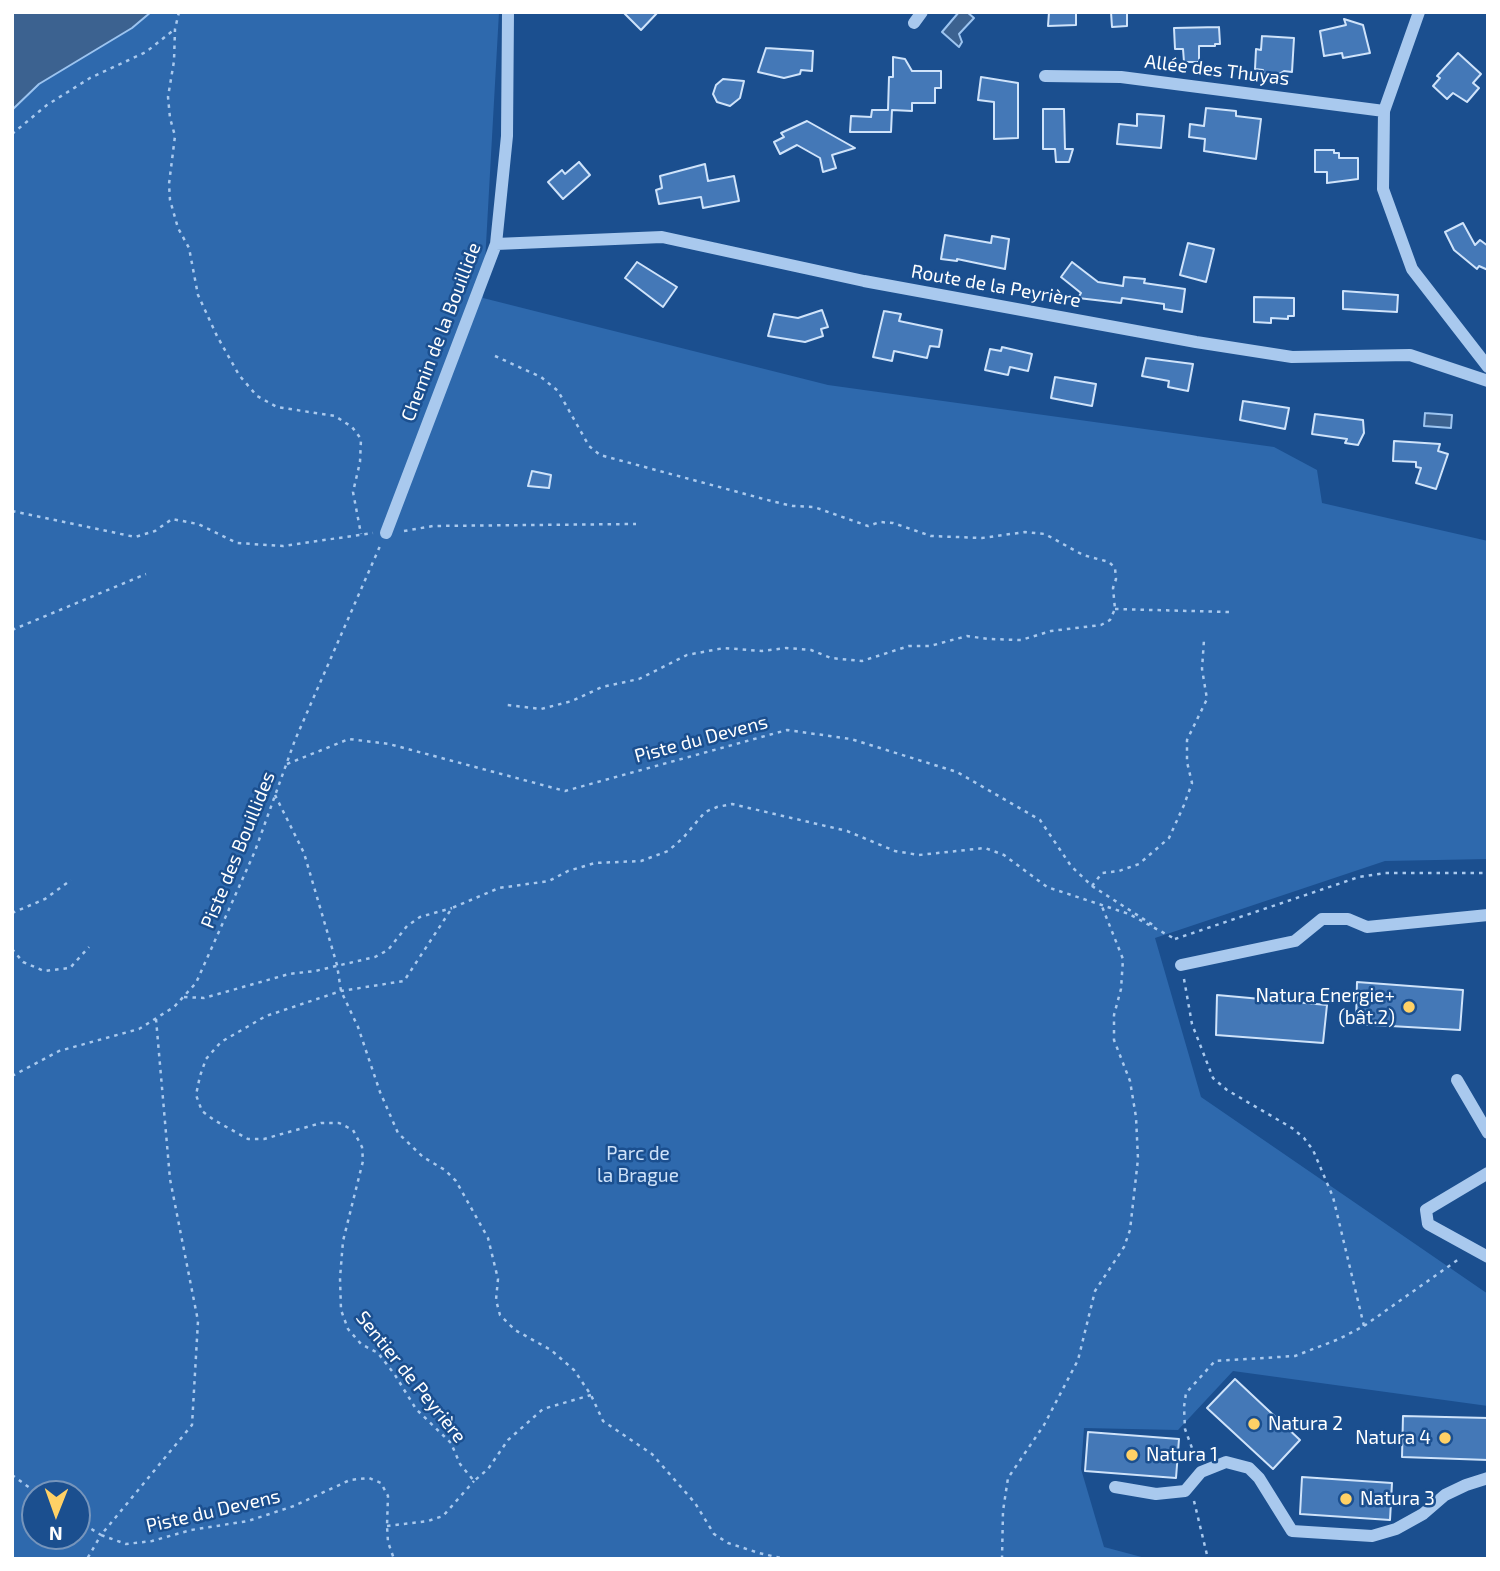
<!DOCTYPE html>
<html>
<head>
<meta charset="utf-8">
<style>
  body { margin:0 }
  #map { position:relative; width:1500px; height:1571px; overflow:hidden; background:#1b4f8f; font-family:"Exo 2",sans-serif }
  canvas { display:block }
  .frame { position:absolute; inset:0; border:14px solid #fff; pointer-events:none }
  .north { position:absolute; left:21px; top:1480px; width:70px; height:70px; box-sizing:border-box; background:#1b4f8f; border:2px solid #7695bc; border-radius:50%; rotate:181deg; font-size:19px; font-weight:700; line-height:28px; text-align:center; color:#fff }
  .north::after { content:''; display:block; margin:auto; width:24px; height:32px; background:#ffd166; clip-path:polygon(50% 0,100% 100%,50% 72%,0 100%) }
</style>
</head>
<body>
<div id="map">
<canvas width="1500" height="1571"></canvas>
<div class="frame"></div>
<div class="north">N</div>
</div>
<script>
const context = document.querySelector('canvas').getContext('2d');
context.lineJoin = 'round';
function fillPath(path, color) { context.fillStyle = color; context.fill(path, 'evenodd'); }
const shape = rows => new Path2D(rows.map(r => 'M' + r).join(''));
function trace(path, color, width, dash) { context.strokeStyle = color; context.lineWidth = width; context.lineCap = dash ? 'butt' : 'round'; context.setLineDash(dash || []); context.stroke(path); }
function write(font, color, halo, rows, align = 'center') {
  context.font = font + ' "Exo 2",sans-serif'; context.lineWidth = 5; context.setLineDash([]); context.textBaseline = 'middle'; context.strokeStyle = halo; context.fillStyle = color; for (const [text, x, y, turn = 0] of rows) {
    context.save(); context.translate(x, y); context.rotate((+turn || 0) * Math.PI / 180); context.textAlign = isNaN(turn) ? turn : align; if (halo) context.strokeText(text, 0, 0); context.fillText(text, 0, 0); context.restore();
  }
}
fillPath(shape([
  [151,12,499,12,483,298,828,385,1274,447,1317,470,1322,503,1488,541,1488,859,1385,861,1155,938,1201,1097,1488,1294,1488,1406,1233,1371,1178,1430,1084,1428,1081,1469,1104,1547,1149,1559,12,1559,12,110,39,84,132,28],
  [35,1494,77,1494,77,1536,35,1536]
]), '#2e69ad');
const water = shape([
  [12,12,151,12,132,28,39,84,12,110,12,12],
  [959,12,967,12,974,18,959,34,962,42,959,47,942,32,959,12],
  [1425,413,1452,415,1451,428,1424,426,1425,413]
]);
fillPath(water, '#3c6290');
trace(water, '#9cc4f0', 2);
const building = shape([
  [623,12,658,12,641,30,623,12],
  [1049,12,1076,12,1076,25,1048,26,1049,12],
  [1111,12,1127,12,1127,26,1112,27,1111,12],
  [1344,19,1363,25,1370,53,1343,58,1342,53,1324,56,1320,31,1346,25,1344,19],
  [1219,27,1220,44,1215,44,1215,46,1199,46,1199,62,1184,62,1183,49,1175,49,1174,28,1219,27],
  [1262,36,1294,38,1292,72,1284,71,1274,77,1263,73,1263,70,1255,69,1256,49,1261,50,1262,36],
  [766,48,813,51,812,71,801,70,800,74,784,78,758,72,766,48],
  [1458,53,1481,74,1473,83,1479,88,1467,102,1453,93,1447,99,1433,86,1440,78,1437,76,1458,53],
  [893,57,905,59,912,71,941,71,941,88,935,88,935,103,912,103,912,111,892,110,891,132,850,132,851,116,871,117,872,110,888,110,889,77,893,77,893,57],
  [981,77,1018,83,1018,138,994,139,994,102,978,100,981,77],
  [723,79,744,81,740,98,730,106,717,102,713,94,716,85,723,79],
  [1206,108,1236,111,1236,116,1261,119,1256,159,1204,151,1205,139,1189,137,1190,124,1204,126,1206,108],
  [1043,109,1064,109,1065,149,1073,149,1069,162,1056,162,1055,149,1043,149,1043,109],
  [1137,114,1164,116,1161,148,1117,144,1119,124,1137,126,1137,114],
  [807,121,855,148,832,155,836,168,823,172,820,158,797,145,780,154,774,142,784,137,781,133,807,121],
  [1315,150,1334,150,1334,153,1339,153,1339,158,1358,158,1358,179,1327,183,1327,172,1315,172,1315,150],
  [579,162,590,175,563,199,548,182,562,170,565,174,579,162],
  [705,164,708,181,734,176,739,201,703,208,701,197,659,204,656,190,662,188,660,176,705,164],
  [1463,223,1475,245,1480,240,1488,246,1488,270,1479,266,1477,269,1454,250,1445,232,1463,223],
  [945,235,991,243,992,236,1009,239,1005,269,957,259,957,261,941,259,945,235],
  [1188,243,1214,249,1206,282,1180,275,1188,243],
  [637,262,677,287,663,307,625,278,637,262],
  [1072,262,1098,282,1123,286,1124,277,1145,279,1144,283,1185,289,1182,312,1164,309,1164,304,1122,298,1121,303,1078,298,1081,293,1061,277,1072,262],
  [1343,291,1398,295,1397,312,1343,309,1343,291],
  [1254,297,1294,298,1294,316,1288,316,1288,319,1271,318,1271,323,1254,322,1254,297],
  [822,310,828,327,821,329,823,336,805,342,768,336,774,314,798,318,822,310],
  [884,311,901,314,899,321,942,330,939,347,930,346,927,358,894,351,892,361,873,357,884,311],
  [1002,347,1032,354,1028,371,1010,367,1008,375,985,370,990,349,1001,351,1002,347],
  [1146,358,1193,364,1188,391,1168,387,1169,381,1142,376,1146,358],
  [1055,377,1096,384,1092,406,1051,398,1055,377],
  [1243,401,1289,408,1285,429,1240,420,1243,401],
  [1315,414,1363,420,1364,433,1358,445,1345,443,1347,439,1312,434,1315,414],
  [1394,441,1440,444,1438,451,1448,454,1436,489,1416,483,1421,468,1416,467,1416,462,1393,461,1394,441],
  [532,471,551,475,549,488,528,486,532,471],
  [1357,982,1463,990,1460,1030,1356,1024,1357,982],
  [1217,995,1327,1005,1323,1043,1216,1035,1217,995],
  [1235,1379,1300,1440,1273,1469,1207,1408,1235,1379],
  [1403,1416,1488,1418,1488,1460,1402,1457,1403,1416],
  [1088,1432,1179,1439,1176,1478,1085,1471,1088,1432],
  [1302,1477,1392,1483,1390,1520,1300,1514,1302,1477]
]);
fillPath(building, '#4478b7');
trace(building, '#cfe3fa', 2);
trace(shape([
  [179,12,175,29,174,61,168,97,170,118,175,136,169,184,170,200,178,228,189,248,198,295,217,336,239,375,257,396,277,407,335,416,352,427,361,439,360,462,353,492,361,534],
  [12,134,47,105,90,78,146,52,175,29],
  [495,356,541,377,558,391,589,446,600,455,775,502,793,506,814,507,868,526,880,522,893,523,931,536,982,538,1025,532,1045,534,1083,555,1109,562,1115,568,1116,579,1113,588,1115,609,1110,620,1101,625,1051,631,1021,640,988,639,967,636,930,646,909,646,862,661,831,658,811,650,786,648,762,651,724,648,687,655,639,679,602,687,572,701,541,709,507,705],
  [12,511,135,537,155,531,172,519,198,524,237,543,283,546,373,533],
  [404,531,433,526,636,524],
  [1115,609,1229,612],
  [12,630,146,574],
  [287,764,349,739,389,744,565,791,787,730,851,739,957,772,1040,820,1071,866,1092,886,1156,927],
  [275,795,304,853,337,965,341,991,358,1027,380,1092,398,1133,423,1157,445,1170,456,1181,488,1238,498,1279,496,1300,500,1315,515,1330,551,1350,574,1370,591,1395,603,1421,652,1454,695,1503,714,1534,728,1543,759,1553,785,1559],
  [1092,886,1102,873,1119,871,1139,864,1169,838,1184,805,1192,783,1187,762,1187,740,1207,699,1202,669,1204,640],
  [12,913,45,899,71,880],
  [1175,939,1359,877,1385,873,1488,873],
  [12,949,23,962,44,971,70,968,89,947],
  [1184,979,1192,1024,1213,1078,1227,1090,1292,1128,1304,1138,1313,1150,1333,1197,1364,1326,1339,1339,1295,1356,1215,1361,1186,1393,1184,1407,1185,1429,1196,1459],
  [184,997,204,998,289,974,315,971,375,957,388,950,407,926,420,917,452,908],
  [156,1019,170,1179,198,1321,192,1425,101,1535,126,1544,152,1541,191,1530,248,1521,294,1506,350,1480,369,1478,381,1483,388,1496,387,1526,388,1542,394,1559],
  [12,1076,59,1051,139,1029,174,1007,196,983,255,851,295,740,380,546],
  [1364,1326,1459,1259],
  [591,1395,543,1409,508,1440,488,1469,474,1481,460,1464,451,1443,416,1409,395,1375,378,1353,361,1344,348,1329,341,1310,340,1278,343,1241,363,1161,362,1147,353,1130,339,1123,321,1123,264,1139,248,1139,214,1120,202,1111,196,1095,200,1076,206,1059,221,1042,266,1016,341,991,404,981,452,908,499,888,549,881,568,871,595,863,641,861,668,851,683,838,705,812,717,807,732,804,847,831,895,851,919,855,985,848,1004,855,1047,887,1129,914,1175,939],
  [12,1475,38,1494],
  [1194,1501,1208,1559],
  [77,1520,101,1535,87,1559],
  [387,1526,428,1521,443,1516,474,1481],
  [1002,1559,1003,1511,1008,1478,1044,1425,1078,1360,1095,1291,1124,1247,1130,1230,1138,1159,1136,1117,1130,1081,1114,1040,1114,1015,1121,989,1123,959,1101,904]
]), '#a9c9ee', 2.5, [3.5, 5]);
trace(shape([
  [1419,12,1384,111,1383,189,1412,269,1488,367],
  [914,23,922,12],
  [1045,76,1121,77,1384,111],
  [496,244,662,237,864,281,1196,342,1292,357,1410,355,1488,381],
  [386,533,496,244,507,136,508,12],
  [1181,965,1295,941,1322,919,1348,919,1367,927,1488,915],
  [1457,1080,1488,1133],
  [1488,1173,1426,1210,1428,1224,1488,1257],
  [1115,1487,1156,1494,1185,1491,1201,1472,1226,1462,1249,1468,1259,1478,1292,1531,1372,1536,1396,1529,1423,1514,1445,1495,1466,1485,1488,1478]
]), '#a9c9ee', 12);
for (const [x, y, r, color] of [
  [1409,1007,7,"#ffd166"],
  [1254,1424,7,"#ffd166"],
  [1445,1438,7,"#ffd166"],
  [1132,1455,7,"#ffd166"],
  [1346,1499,7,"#ffd166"]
]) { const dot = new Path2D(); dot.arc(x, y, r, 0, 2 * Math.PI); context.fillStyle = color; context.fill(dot); trace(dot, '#1b4f8f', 2.5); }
write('19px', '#fff', '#1b4f8f', [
  ["Allée des Thuyas",1217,70,7],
  ["Route de la Peyrière",996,286,10],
  ["Chemin de la Bouillide",441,332,-69],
  ["Piste du Devens",701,739,-15],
  ["Piste des Bouillides",238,850,-68],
  ["Sentier de Peyrière",411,1377,51],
  ["Piste du Devens",213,1511,-13]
]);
write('19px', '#fff', '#1b4f8f', [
  ["Natura Energie+",1395,996,"right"],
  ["(bât.2)",1395,1018,"right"],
  ["Natura 2",1268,1424],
  ["Natura 4",1431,1438,"right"],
  ["Natura 1",1146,1455],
  ["Natura 3",1360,1499]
], 'left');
write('19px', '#cfe3fa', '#1b4f8f', [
  ["Parc de",638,1154],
  ["la Brague",638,1176]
]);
</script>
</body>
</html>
